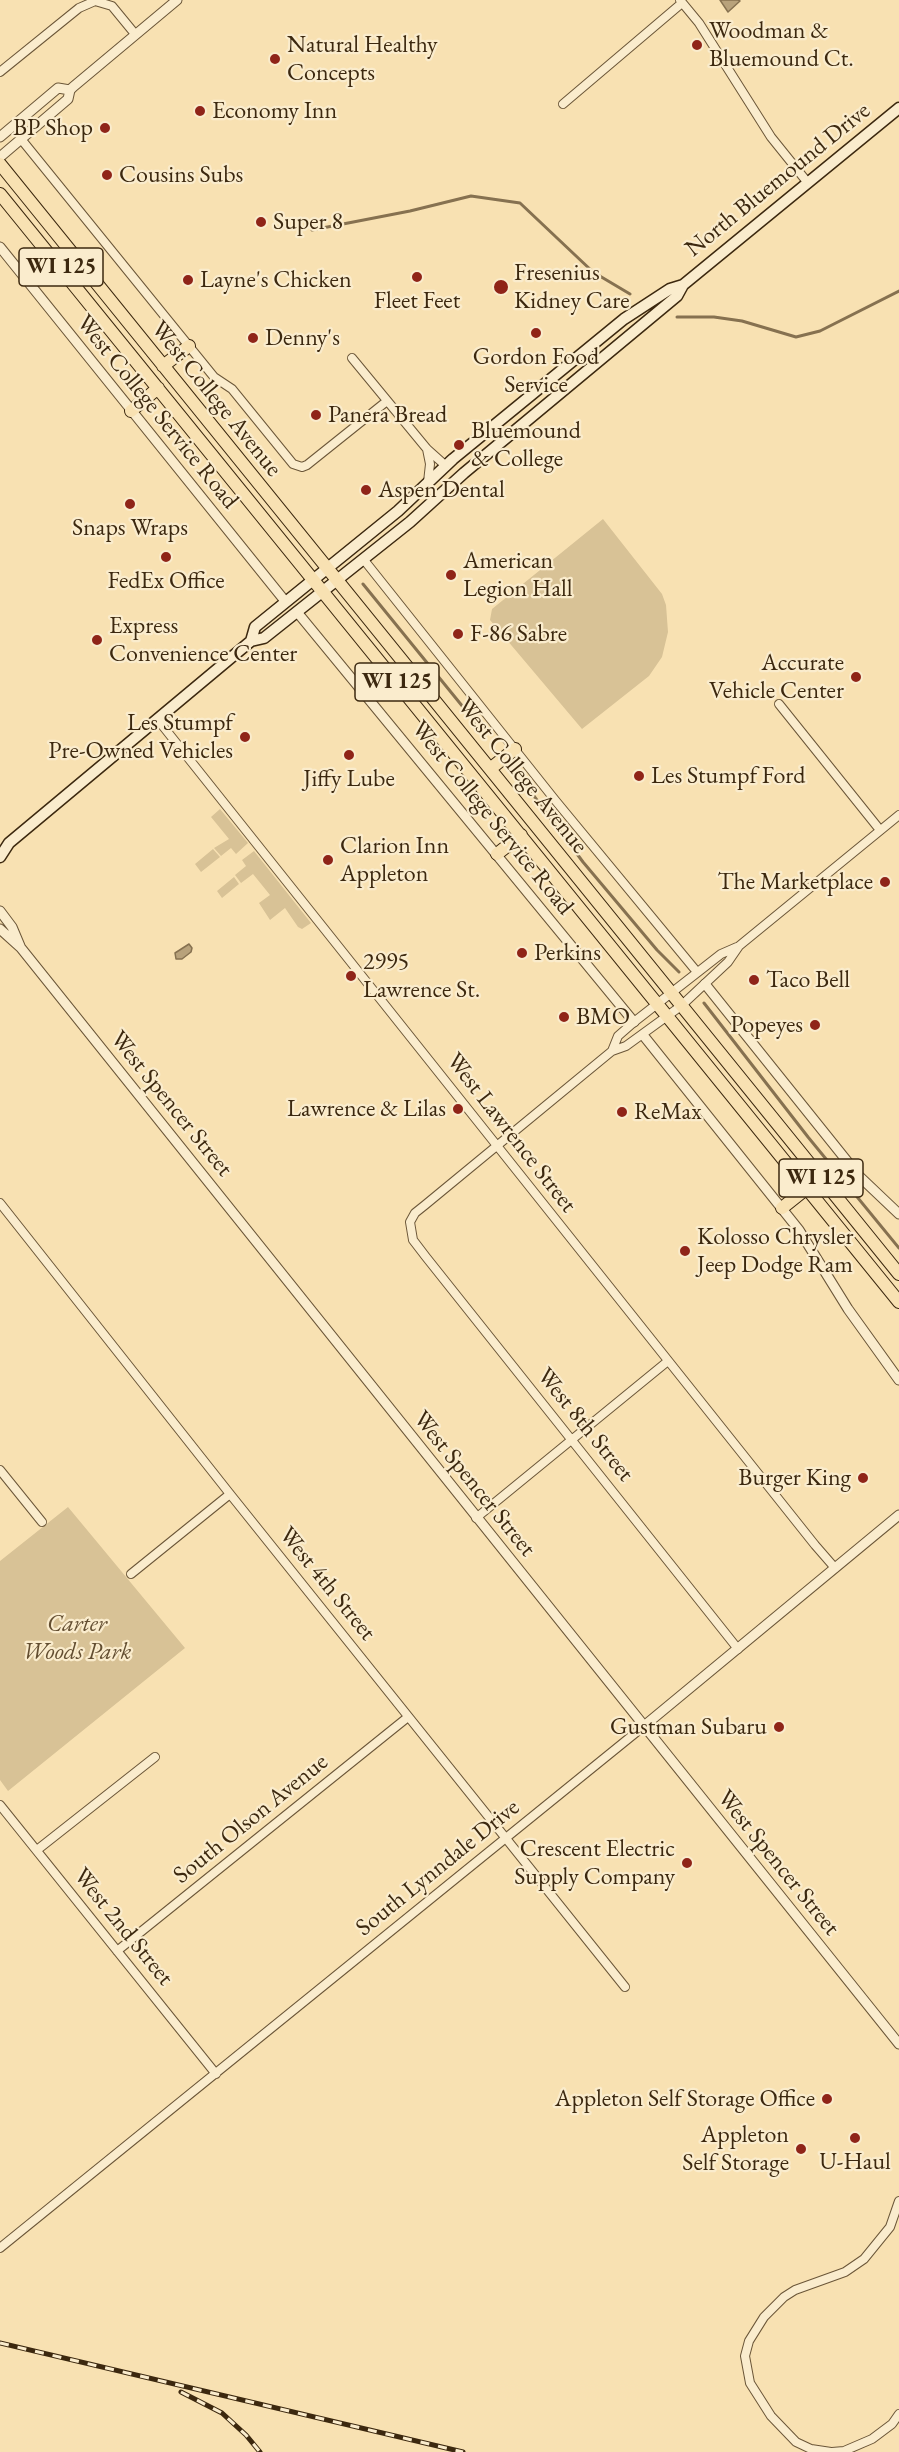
<!DOCTYPE html>
<html>
<head>
<meta charset="utf-8">
<style>
  body { margin:0 }
  canvas { display:block; background:#f8e1b2 }
</style>
</head>
<body>
<canvas width="899" height="2452"></canvas>
<script>
const context = document.querySelector('canvas').getContext('2d');
context.lineJoin = 'round';
function fillPath(path, color) { context.fillStyle = color; context.fill(path, 'evenodd'); }
const shape = rows => new Path2D(rows.map(r => 'M' + r).join(''));
function trace(path, color, width, dash) { context.strokeStyle = color; context.lineWidth = width; context.lineCap = dash ? 'butt' : 'round'; context.setLineDash(dash || []); context.stroke(path); }
function write(font, color, halo, rows, align = 'center') {
  context.font = font + ' "EB Garamond",serif'; context.lineWidth = 4.5; context.setLineDash([]); context.textBaseline = 'middle'; context.strokeStyle = halo; context.fillStyle = color; for (const [text, x, y, turn = 0] of rows) {
    context.save(); context.translate(x, y); context.rotate((+turn || 0) * Math.PI / 180); context.textAlign = isNaN(turn) ? turn : align; if (halo) context.strokeText(text, 0, 0); context.fillText(text, 0, 0); context.restore();
  }
}
fillPath(shape([
  [603,519,662,594,666,605,668,632,662,657,649,676,582,729,490,620,492,609],
  [220,809,248,843,236,854,231,848,221,856,214,848,229,839,211,817],
  [213,849,220,857,201,872,195,864],
  [254,851,311,923,302,929,298,927,285,908,270,920,259,903,270,895,253,874,241,883,235,875,246,866,242,860],
  [234,877,239,884,222,898,217,891],
  [68,1507,185,1648,8,1791,0,1780,0,1561]
]), '#d8c296');
const water = shape([
  [720,0,738,0,740,1,728,12,720,0],
  [189,944,192,948,191,952,182,959,176,959,175,953,189,944]
]);
fillPath(water, '#b8a27b');
trace(water, '#867150', 1.5);
trace(shape([
  [312,230,410,211,471,196,520,203,593,272,630,294],
  [677,317,714,317,742,321,796,337,820,331,899,291],
  [363,584,485,734],
  [522,780,583,862,657,950,679,972],
  [704,1003,808,1137,899,1248]
]), '#867150', 3);
const minor = shape([
  [680,0,699,23,771,137,808,183],
  [0,72,79,8,95,1,112,6,135,34],
  [563,104,682,3],
  [21,139,214,377,232,389,293,464,302,467,307,465,387,401],
  [352,358,427,449,446,466],
  [427,449,430,464,428,482],
  [364,560,555,800,697,972],
  [779,704,880,830],
  [158,720,815,1545,835,1568],
  [612,1051,618,1036,634,1022,721,954,737,947],
  [0,1203,230,1494,625,1987],
  [0,1470,42,1522],
  [476,1518,668,1361],
  [131,1574,230,1494],
  [738,1649,426,1257,413,1240,410,1222,415,1213,425,1205,612,1051,626,1046,681,1006,728,962,739,946,899,815],
  [0,1805,216,2074],
  [37,1850,155,1757],
  [117,1951,408,1717],
  [0,2248,644,1726],
  [831,2452,811,2449,796,2442,771,2416,750,2383,745,2356,749,2341,764,2317,784,2297,795,2290,845,2272,864,2259,890,2227,899,2201],
  [832,2452,844,2451,872,2439,892,2424,899,2414]
]);
const tertiary = shape([
  [0,137,58,88,70,90],
  [0,157,68,99,70,90,73,87,177,0],
  [0,247,285,601],
  [297,612,634,1022],
  [0,911,12,927,20,946],
  [0,929,21,948,899,2044],
  [705,984,859,1176,899,1214],
  [643,1035,799,1230,848,1309,899,1380],
  [644,1726,899,1515]
]);
const secondary = shape([
  [251,641,255,627,398,511,453,459,530,396,624,319,670,289,683,285],
  [0,857,9,843,251,641,264,638,410,522,464,473,677,296,683,285,899,108]
]);
const primary = shape([
  [0,164,899,1274],
  [0,194,899,1302],
  [163,366,189,346],
  [131,411,158,388],
  [490,769,515,749],
  [497,854,521,835],
  [782,1208,807,1188]
]);
trace(minor, '#6b5638', 10);
trace(tertiary, '#6b5638', 11);
trace(secondary, '#3c280f', 13);
trace(primary, '#3c280f', 14);
trace(minor, '#faeccd', 8);
trace(tertiary, '#faeccd', 9);
trace(secondary, '#faeccd', 10);
trace(primary, '#f8e1b2', 12);
const rail = shape([
  [0,2343,463,2452],
  [181,2392,222,2413,246,2435,260,2452]
]);
trace(rail, '#3c280f', 5);
trace(rail, '#faeccd', 3, [9]);
for (const [x, y, r, color] of [
  [697,45,6,"#8f2418"],
  [275,59,6,"#8f2418"],
  [200,111,6,"#8f2418"],
  [105,128,6,"#8f2418"],
  [107,175,6,"#8f2418"],
  [261,222,6,"#8f2418"],
  [417,277,6,"#8f2418"],
  [188,280,6,"#8f2418"],
  [501,287,8,"#8f2418"],
  [536,333,6,"#8f2418"],
  [253,338,6,"#8f2418"],
  [316,415,6,"#8f2418"],
  [459,445,6,"#8f2418"],
  [366,490,6,"#8f2418"],
  [130,504,6,"#8f2418"],
  [166,557,6,"#8f2418"],
  [451,575,6,"#8f2418"],
  [458,634,6,"#8f2418"],
  [97,640,6,"#8f2418"],
  [856,677,6,"#8f2418"],
  [245,737,6,"#8f2418"],
  [349,755,6,"#8f2418"],
  [639,776,6,"#8f2418"],
  [328,860,6,"#8f2418"],
  [885,882,6,"#8f2418"],
  [522,953,6,"#8f2418"],
  [351,976,6,"#8f2418"],
  [754,980,6,"#8f2418"],
  [564,1017,6,"#8f2418"],
  [815,1025,6,"#8f2418"],
  [458,1109,6,"#8f2418"],
  [622,1112,6,"#8f2418"],
  [685,1251,6,"#8f2418"],
  [863,1478,6,"#8f2418"],
  [779,1727,6,"#8f2418"],
  [687,1863,6,"#8f2418"],
  [827,2099,6,"#8f2418"],
  [855,2138,6,"#8f2418"],
  [801,2149,6,"#8f2418"]
]) { const dot = new Path2D(); dot.arc(x, y, r, 0, 2 * Math.PI); context.fillStyle = color; context.fill(dot); trace(dot, '#faeccd', 2); }
for (const [x, y, w] of [
  [61,267,84],
  [397,682,84],
  [821,1178,84]
]) { const box = new Path2D(); box.roundRect(x - w / 2, y - 19, w, 38, 4.5); context.fillStyle = '#faeccd'; context.fill(box); trace(box, '#3c280f', 1.5); }
write('bold 22px', '#3c280f', null, [
  ["WI 125",61,267],
  ["WI 125",397,682],
  ["WI 125",821,1178]
]);
write('24px', '#3c280f', '#faeccd', [
  ["Woodman &",709,31],
  ["Bluemound Ct.",709,59],
  ["Natural Healthy",287,45],
  ["Concepts",287,73],
  ["Economy Inn",212,111],
  ["BP Shop",93,128,"right"],
  ["Cousins Subs",119,175],
  ["Super 8",273,222],
  ["Fresenius",514,273],
  ["Kidney Care",514,301],
  ["Layne's Chicken",200,280],
  ["Fleet Feet",417,301,"center"],
  ["Denny's",265,338],
  ["Gordon Food",536,357,"center"],
  ["Service",536,385,"center"],
  ["Panera Bread",328,415],
  ["Bluemound",471,431],
  ["& College",471,459],
  ["Aspen Dental",378,490],
  ["Snaps Wraps",130,528,"center"],
  ["American",463,561],
  ["Legion Hall",463,589],
  ["FedEx Office",166,581,"center"],
  ["Express",109,626],
  ["Convenience Center",109,654],
  ["F-86 Sabre",470,634],
  ["Accurate",844,663,"right"],
  ["Vehicle Center",844,691,"right"],
  ["Les Stumpf",233,723,"right"],
  ["Pre-Owned Vehicles",233,751,"right"],
  ["Les Stumpf Ford",651,776],
  ["Jiffy Lube",349,779,"center"],
  ["Clarion Inn",340,846],
  ["Appleton",340,874],
  ["The Marketplace",873,882,"right"],
  ["Perkins",534,953],
  ["2995",363,962],
  ["Lawrence St.",363,990],
  ["Taco Bell",766,980],
  ["BMO",576,1017],
  ["Popeyes",803,1025,"right"],
  ["Lawrence & Lilas",446,1109,"right"],
  ["ReMax",634,1112],
  ["Kolosso Chrysler",697,1237],
  ["Jeep Dodge Ram",697,1265],
  ["Burger King",851,1478,"right"],
  ["Gustman Subaru",767,1727,"right"],
  ["Crescent Electric",675,1849,"right"],
  ["Supply Company",675,1877,"right"],
  ["Appleton Self Storage Office",815,2099,"right"],
  ["Appleton",789,2135,"right"],
  ["Self Storage",789,2163,"right"],
  ["U-Haul",855,2162,"center"]
], 'left');
write('24px', '#3c280f', '#faeccd', [
  ["North Bluemound Drive",778,180,-39],
  ["West College Avenue",216,399,51],
  ["West College Service Road",157,412,51],
  ["West College Avenue",522,776,51],
  ["West College Service Road",492,818,51],
  ["West Spencer Street",171,1104,51],
  ["West Lawrence Street",511,1133,52],
  ["West 8th Street",585,1425,51],
  ["West Spencer Street",474,1484,51],
  ["West 4th Street",327,1584,51],
  ["South Olson Avenue",251,1819,-39],
  ["West Spencer Street",778,1863,51],
  ["South Lynndale Drive",438,1868,-39],
  ["West 2nd Street",123,1927,51]
]);
write('italic 24px', '#634e31', '#faeccd', [
  ["Carter",77,1624],
  ["Woods Park",77,1652]
]);
</script>
</body>
</html>
